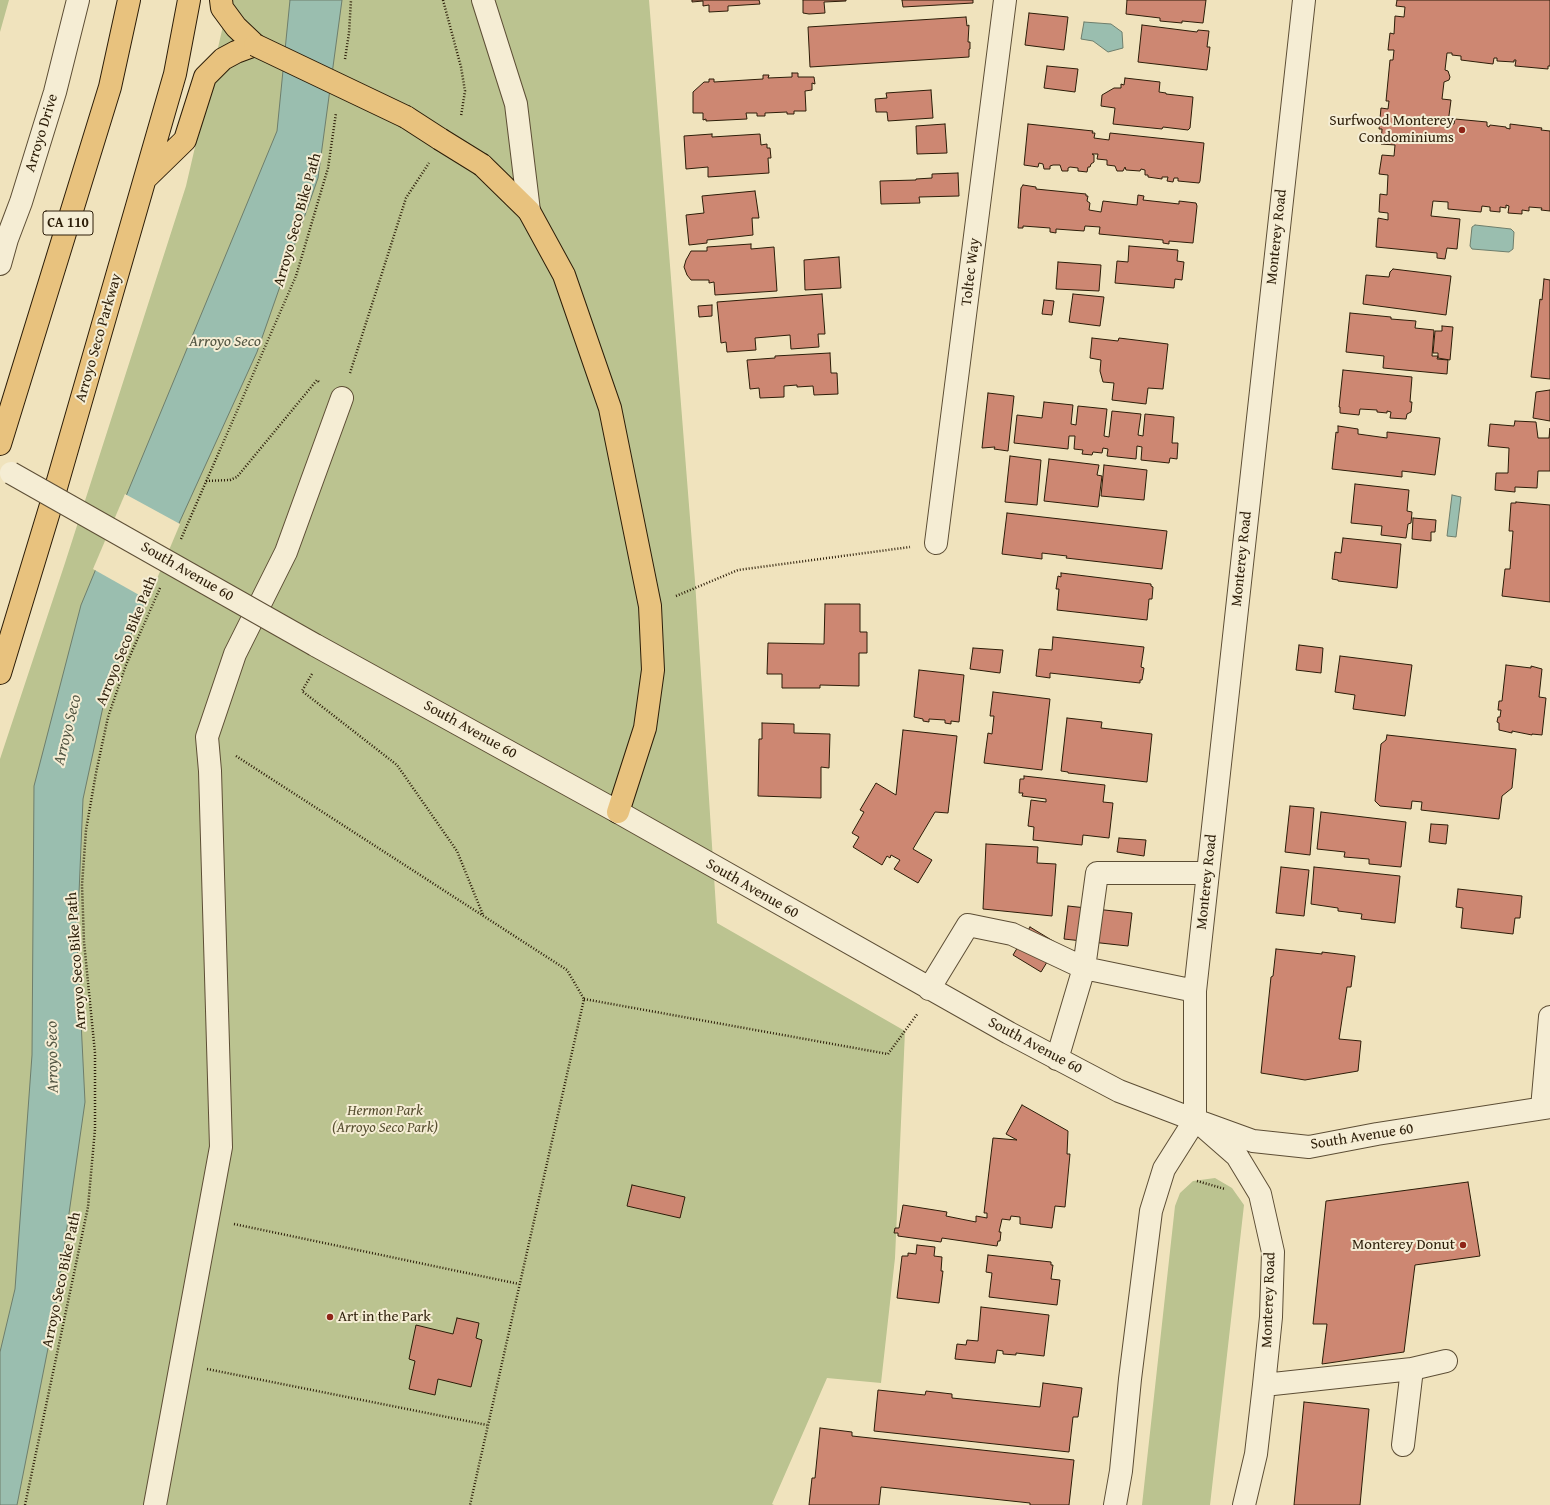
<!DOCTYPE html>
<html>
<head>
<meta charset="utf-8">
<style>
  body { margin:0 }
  canvas { display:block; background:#f0e3bd }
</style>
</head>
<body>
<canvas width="1550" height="1505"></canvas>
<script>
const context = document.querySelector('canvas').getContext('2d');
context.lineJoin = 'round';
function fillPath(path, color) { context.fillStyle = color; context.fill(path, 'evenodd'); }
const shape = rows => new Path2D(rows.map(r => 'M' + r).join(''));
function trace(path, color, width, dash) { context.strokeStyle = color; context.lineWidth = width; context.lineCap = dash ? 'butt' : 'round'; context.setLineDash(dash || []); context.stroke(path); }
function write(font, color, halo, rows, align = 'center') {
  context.font = font + ' "Gentium Book Plus",serif'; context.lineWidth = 4; context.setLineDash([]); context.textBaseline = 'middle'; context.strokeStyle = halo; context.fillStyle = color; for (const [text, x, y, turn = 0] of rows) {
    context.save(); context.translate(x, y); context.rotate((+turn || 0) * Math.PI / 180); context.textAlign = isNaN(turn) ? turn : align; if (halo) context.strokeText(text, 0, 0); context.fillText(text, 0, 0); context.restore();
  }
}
fillPath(shape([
  [0,0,9,0,0,32],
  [229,0,649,0,695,581,717,923,905,1031,895,1258,881,1383,827,1378,772,1504,774,1505,0,1505,0,759,65,563,186,186],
  [1215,1178,1232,1188,1244,1205,1210,1505,1142,1505,1175,1206,1180,1193,1193,1181]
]), '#bbc390');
const water = shape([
  [290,0,342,0,318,178,257,352,180,521,106,693,83,799,77,940,85,1102,54,1318,17,1505,0,1505,0,1352,15,1289,32,1055,34,786,81,605,277,131,290,0],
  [1084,22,1111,24,1122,32,1123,48,1108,52,1093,41,1081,39,1084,22],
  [1475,225,1511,229,1514,232,1513,249,1509,252,1472,249,1470,246,1472,227,1475,225],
  [1452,495,1461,497,1456,537,1447,536,1452,495]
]);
fillPath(water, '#9abeaf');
trace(water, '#6e7e6c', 1);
fillPath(shape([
  [125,494,180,524,148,600,93,569]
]), '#f0e3bd');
const building = shape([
  [692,0,759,0,760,4,728,6,728,11,709,12,709,5,703,6,703,1,692,2,692,0],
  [803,0,846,0,846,1,824,2,825,13,809,14,803,13,803,0],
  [902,0,973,0,973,3,903,7,902,0],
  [1127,0,1206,0,1203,23,1182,21,1182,23,1160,21,1160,18,1126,14,1127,0],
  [1397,0,1550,0,1550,66,1548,66,1548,69,1515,66,1516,60,1514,60,1514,62,1497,61,1497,58,1494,58,1493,64,1461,60,1461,56,1452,55,1452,53,1447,53,1445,70,1448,71,1450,77,1449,80,1444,82,1442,99,1451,100,1448,123,1454,124,1455,119,1487,122,1487,126,1489,127,1490,125,1506,127,1506,128,1510,129,1510,124,1542,128,1541,130,1550,131,1550,211,1541,210,1542,208,1529,207,1529,211,1522,210,1522,214,1508,213,1509,206,1506,205,1506,208,1500,207,1500,212,1490,211,1490,207,1482,206,1481,212,1448,209,1448,202,1433,201,1431,216,1460,219,1457,249,1447,248,1445,259,1437,258,1437,253,1376,247,1378,218,1388,220,1388,213,1379,212,1380,194,1387,195,1388,175,1379,174,1382,155,1394,156,1395,145,1381,144,1382,129,1379,129,1381,108,1388,109,1389,101,1386,101,1390,60,1393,60,1394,50,1388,50,1390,33,1394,34,1395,16,1404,17,1405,7,1396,6,1397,0],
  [1029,13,1068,17,1064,50,1025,45,1029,13],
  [966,17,967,26,969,25,968,42,970,42,970,49,969,49,969,57,810,67,808,27,966,17],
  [1142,25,1197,32,1198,30,1209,31,1207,47,1210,47,1207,70,1138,62,1142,25],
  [1047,66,1078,69,1075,92,1044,88,1047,66],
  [792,73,798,73,798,77,814,77,815,84,812,83,812,90,805,91,806,111,794,111,794,114,787,114,787,112,765,113,765,116,757,116,757,113,746,113,747,119,706,121,706,119,703,120,703,113,693,113,693,92,704,82,709,82,709,79,714,79,714,82,763,79,763,75,769,75,768,78,792,77,792,73],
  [1125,78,1160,82,1159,92,1166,93,1166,94,1193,97,1190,128,1188,130,1163,127,1162,129,1113,124,1115,108,1101,106,1102,95,1114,88,1121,88,1121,84,1124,85,1125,78],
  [931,90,933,118,888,121,887,112,876,112,875,99,887,98,886,93,931,90],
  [945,124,947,153,917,154,916,126,945,124],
  [1028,124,1093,131,1092,133,1095,133,1094,138,1109,140,1110,133,1204,143,1200,181,1199,183,1178,181,1178,178,1174,178,1173,182,1167,181,1168,177,1162,177,1162,179,1148,177,1148,175,1145,175,1145,170,1141,169,1140,171,1126,170,1125,167,1123,171,1117,171,1115,166,1107,165,1107,160,1097,159,1098,154,1092,154,1094,155,1094,162,1091,164,1090,167,1088,167,1087,172,1078,171,1078,168,1070,167,1068,168,1068,171,1062,171,1060,165,1053,165,1050,166,1050,169,1044,169,1043,164,1039,163,1038,167,1024,165,1028,124],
  [712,134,712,137,760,134,761,145,767,144,767,148,770,148,771,158,768,158,769,173,708,177,708,167,686,169,684,136,712,134],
  [958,173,959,196,919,197,920,203,881,204,880,181,916,180,916,179,932,178,932,174,958,173],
  [1023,185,1036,187,1036,189,1086,194,1086,196,1088,196,1087,201,1090,203,1089,210,1101,212,1103,201,1137,205,1138,195,1144,196,1143,200,1179,204,1179,201,1196,203,1197,206,1193,243,1169,241,1169,244,1163,243,1163,240,1099,234,1100,227,1085,226,1084,231,1056,229,1056,233,1050,232,1050,228,1023,226,1023,228,1018,228,1021,188,1023,185],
  [755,191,759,218,752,218,753,235,707,240,707,243,689,245,686,215,704,213,702,196,755,191],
  [751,244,751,249,774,247,777,291,715,295,714,282,709,283,709,280,691,280,687,275,684,267,686,260,691,251,707,251,707,247,751,244],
  [1129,246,1178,250,1177,261,1184,262,1182,280,1175,279,1174,288,1115,283,1117,261,1128,262,1129,246],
  [839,257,841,288,805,290,804,260,839,257],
  [1058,262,1101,265,1099,291,1056,289,1058,262],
  [1393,269,1451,276,1446,315,1363,304,1366,275,1389,277,1390,272,1393,269],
  [1544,279,1550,280,1550,379,1531,377,1540,299,1542,300,1544,279],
  [822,294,825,334,818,334,819,347,791,349,790,335,755,338,756,350,727,352,726,342,721,343,717,302,822,294],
  [1073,294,1104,297,1100,326,1069,322,1073,294],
  [1044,300,1054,301,1052,315,1042,314,1044,300],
  [712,305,712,316,699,317,698,306,712,305],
  [1350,313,1391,317,1391,319,1416,321,1415,328,1434,330,1432,356,1438,356,1437,359,1448,360,1447,374,1383,368,1384,356,1346,352,1350,313],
  [1442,326,1453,327,1450,360,1438,358,1438,353,1433,353,1435,331,1442,331,1442,326],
  [1092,338,1118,341,1119,338,1168,344,1163,389,1148,388,1146,404,1112,400,1114,383,1103,382,1100,371,1101,360,1090,358,1092,338],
  [830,353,831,373,837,373,838,394,814,395,813,386,797,387,797,385,784,386,784,397,760,398,759,388,750,389,747,360,775,358,775,356,830,353],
  [1343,370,1412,377,1410,402,1412,402,1411,412,1407,414,1406,419,1390,418,1391,412,1387,411,1387,413,1377,412,1377,410,1360,409,1359,415,1340,413,1340,407,1339,407,1343,370],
  [1550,390,1550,421,1533,418,1536,392,1550,390],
  [988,393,1014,396,1008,451,994,449,995,447,982,448,988,393],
  [1044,402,1073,405,1071,424,1076,425,1078,406,1107,409,1104,436,1109,437,1112,411,1141,414,1138,435,1143,436,1145,414,1174,417,1172,443,1178,443,1177,459,1170,458,1169,463,1141,460,1142,447,1137,446,1136,459,1107,456,1108,449,1103,448,1102,453,1093,452,1092,455,1082,454,1083,450,1074,449,1075,436,1069,436,1068,449,1014,443,1017,415,1042,418,1044,402],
  [1515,421,1536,422,1538,438,1549,438,1550,428,1550,471,1538,471,1537,488,1515,487,1515,492,1495,490,1496,473,1508,473,1509,448,1488,446,1490,424,1514,426,1515,421],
  [1338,426,1358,429,1358,434,1387,438,1387,432,1440,438,1435,475,1402,471,1402,477,1332,469,1336,432,1338,433,1338,426],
  [1010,456,1041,460,1037,505,1005,502,1010,456],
  [1049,459,1099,465,1097,475,1102,476,1098,507,1044,501,1049,459],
  [1104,465,1147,470,1144,500,1101,496,1104,465],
  [1355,484,1409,490,1407,511,1412,512,1411,523,1408,524,1406,538,1381,535,1382,526,1351,523,1355,484],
  [1516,502,1550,505,1550,602,1502,596,1505,569,1510,569,1513,531,1509,531,1511,503,1516,503,1516,502],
  [1007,513,1167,531,1162,569,1066,558,1067,556,1042,553,1042,559,1002,554,1007,513],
  [1413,518,1436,520,1435,532,1431,532,1431,541,1412,539,1413,518],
  [1343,538,1401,544,1397,588,1338,581,1338,580,1332,579,1335,552,1341,553,1343,538],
  [1061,573,1151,584,1151,586,1153,587,1152,599,1149,599,1147,620,1057,610,1059,589,1056,589,1058,576,1061,577,1061,573],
  [825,604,860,604,860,632,867,632,867,653,859,653,859,686,820,685,820,688,782,688,782,674,767,674,768,643,824,644,825,604],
  [1053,637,1144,647,1141,667,1144,668,1142,680,1140,680,1140,683,1050,673,1050,678,1036,676,1039,649,1052,650,1053,637],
  [1299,645,1323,648,1321,673,1296,670,1299,645],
  [973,648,1003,650,1000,673,970,669,973,648],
  [1340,656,1412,665,1405,716,1353,709,1355,695,1335,692,1340,656],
  [1506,665,1531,668,1531,666,1542,669,1539,697,1546,698,1542,735,1532,734,1532,735,1512,731,1512,733,1499,730,1499,723,1497,722,1498,717,1500,717,1501,710,1498,710,1499,701,1502,701,1506,665],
  [919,670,964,675,959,722,951,721,951,724,945,723,945,720,929,719,929,722,923,721,923,719,914,717,919,670],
  [993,692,1050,699,1042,770,984,763,988,733,992,734,994,716,990,716,993,692],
  [1067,718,1102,722,1101,728,1152,734,1147,782,1068,773,1068,772,1061,771,1067,718],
  [762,723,794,724,794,733,830,734,829,768,821,767,821,798,758,796,759,739,762,739,762,723],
  [903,730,957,736,948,813,935,812,913,849,932,860,918,883,894,869,900,860,891,855,890,858,887,856,882,865,853,847,859,837,852,833,864,812,860,810,876,783,896,795,903,730],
  [1387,735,1516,749,1512,788,1502,796,1499,819,1421,810,1422,802,1412,801,1411,809,1380,806,1375,801,1381,744,1386,740,1387,735],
  [1024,776,1105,785,1103,802,1113,803,1109,838,1083,835,1082,845,1033,840,1034,827,1028,826,1031,800,1046,802,1046,799,1022,796,1023,793,1019,793,1020,779,1024,779,1024,776],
  [1290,806,1314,808,1310,855,1285,852,1290,806],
  [1321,812,1406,822,1401,867,1369,864,1369,859,1344,857,1345,852,1317,849,1321,812],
  [1431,824,1448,825,1446,844,1429,842,1431,824],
  [1119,838,1146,840,1144,856,1117,852,1119,838],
  [986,844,1038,847,1037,863,1056,864,1052,916,983,909,986,844],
  [1281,867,1309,870,1304,916,1276,913,1281,867],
  [1314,867,1400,876,1395,923,1361,919,1362,914,1338,911,1338,908,1311,904,1314,867],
  [1458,889,1522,896,1520,918,1515,918,1513,934,1461,928,1463,908,1456,907,1458,889],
  [1068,906,1132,913,1128,946,1064,939,1068,906],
  [1030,927,1058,944,1041,972,1013,955,1030,927],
  [1276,949,1322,954,1322,952,1355,956,1351,987,1347,987,1339,1039,1361,1041,1358,1071,1305,1080,1261,1073,1271,977,1273,976,1276,949],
  [1022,1105,1068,1131,1067,1154,1070,1154,1065,1207,1055,1206,1052,1228,1020,1224,1020,1217,1011,1216,1010,1220,1002,1219,999,1232,1001,1232,1000,1241,998,1241,997,1246,942,1238,941,1242,898,1236,898,1233,894,1233,895,1228,899,1228,903,1205,947,1212,946,1216,976,1222,976,1216,987,1218,987,1213,984,1213,993,1138,1017,1140,1006,1134,1022,1105],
  [1468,1182,1480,1256,1415,1265,1404,1352,1322,1364,1327,1324,1313,1324,1326,1201,1468,1182],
  [632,1185,685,1197,680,1218,627,1206,632,1185],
  [917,1245,935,1247,934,1256,942,1257,941,1271,943,1271,939,1303,897,1298,902,1256,908,1256,908,1253,916,1254,917,1245],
  [988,1255,1051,1262,1051,1265,1053,1265,1051,1279,1060,1280,1057,1305,989,1297,992,1273,986,1272,988,1255],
  [981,1307,1049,1315,1044,1356,1016,1353,1016,1355,1003,1354,1003,1351,997,1350,995,1363,955,1359,957,1344,966,1345,967,1340,978,1341,981,1307],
  [457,1318,479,1323,476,1338,482,1340,471,1387,438,1379,435,1395,409,1389,415,1361,409,1359,416,1325,453,1334,457,1318],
  [1043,1383,1082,1388,1078,1417,1073,1417,1069,1452,874,1431,878,1390,925,1395,926,1391,952,1394,952,1398,1040,1407,1043,1383],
  [1304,1402,1369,1409,1360,1505,1294,1505,1304,1402],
  [820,1428,852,1432,852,1436,1074,1460,1069,1505,1030,1505,1030,1503,881,1487,879,1505,809,1505,812,1478,815,1478,820,1428]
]);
fillPath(building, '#cd8772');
trace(building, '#2c1d08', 1);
const minor = shape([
  [483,0,516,104,529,211],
  [0,264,7,239,21,202,55,92,78,0],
  [936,543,1005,0],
  [315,645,618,812,1009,1033,1119,1091,1195,1120,1253,1141,1309,1147,1377,1134,1550,1107],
  [929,989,968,925,1012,934,1084,968,1057,1059],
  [1195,991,1084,968,1097,873,1208,873],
  [1542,1108,1550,1017],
  [1205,1128,1237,1156,1260,1194,1273,1252,1271,1317,1264,1385,1256,1454,1244,1505],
  [1264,1385,1412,1369,1446,1361],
  [1403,1445,1412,1369],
  [155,1505,221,1147,210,771,207,737,235,654,286,552,342,398],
  [1115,1505,1121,1471,1130,1379,1151,1211,1164,1169,1195,1120,1195,991,1304,0]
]);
const highway = shape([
  [406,117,440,139],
  [482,165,529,211,564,275,610,408,650,606,653,670,645,728,618,812],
  [146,178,185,140,205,77,223,59,236,52,255,45,236,27,222,8,221,0],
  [0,444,110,87,129,0],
  [0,673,51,505,175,74,189,0]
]);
trace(minor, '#5d4e35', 24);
trace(highway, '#2c1d08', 24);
trace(shape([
  [443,0,461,67,465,91,461,116],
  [345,59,349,33,351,0],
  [350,373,406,198,429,163],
  [206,481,230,480,237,477,317,380,320,383],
  [181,539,296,276,328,168,336,113],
  [676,596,738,570,910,547],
  [312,674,302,691,397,765,457,851,483,915],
  [236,756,567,970,584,999,470,1505],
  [584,999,888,1054,918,1013],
  [1197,1181,1225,1189],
  [234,1224,519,1284],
  [207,1369,487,1425],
  [25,1505,88,1207,95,1129,95,1053,84,942,82,885,86,830,96,773,108,717,126,665,160,588]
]), '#2c1d08', 2.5, [1, 2]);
trace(minor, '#f5edd4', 22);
trace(highway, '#e8c27e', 22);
const minorBridge = shape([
  [11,473,315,645]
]);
const highwayBridge = shape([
  [255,45,406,117],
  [440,139,482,165]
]);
trace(minorBridge, '#5d4e35', 24, []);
trace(highwayBridge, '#2c1d08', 24, []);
trace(minorBridge, '#f5edd4', 22);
trace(highwayBridge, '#e8c27e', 22);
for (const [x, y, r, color] of [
  [1462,130,4,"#8f2418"],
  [1463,1245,4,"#8f2418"],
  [330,1317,4,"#8f2418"]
]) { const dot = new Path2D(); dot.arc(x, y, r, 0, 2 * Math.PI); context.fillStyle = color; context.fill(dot); trace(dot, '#f5edd4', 1.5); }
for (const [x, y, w] of [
  [68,223,50]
]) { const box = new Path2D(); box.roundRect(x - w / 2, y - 12, w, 24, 3); context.fillStyle = '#f5edd4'; context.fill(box); trace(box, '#2c1d08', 1); }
write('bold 14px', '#2c1d08', null, [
  ["CA 110",68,223]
]);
write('15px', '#2c1d08', '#f5edd4', [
  ["Surfwood Monterey",1454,121],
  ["Condominiums",1454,138],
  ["Monterey Donut",1455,1245],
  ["Art in the Park",338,1317,"left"]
], 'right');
write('15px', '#2c1d08', '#f5edd4', [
  ["Arroyo Drive",42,133,-73],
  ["Arroyo Seco Bike Path",298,220,-74],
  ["Monterey Road",1277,237,-84],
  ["Toltec Way",971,272,-83],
  ["Arroyo Seco Parkway",99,338,-74],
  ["Monterey Road",1242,559,-84],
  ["South Avenue 60",187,572,30],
  ["Arroyo Seco Bike Path",127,641,-68],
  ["South Avenue 60",470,730,29],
  ["Monterey Road",1207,882,-84],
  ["South Avenue 60",752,889,30],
  ["Arroyo Seco Bike Path",77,961,-94],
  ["South Avenue 60",1035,1046,28],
  ["South Avenue 60",1362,1137,-9],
  ["Arroyo Seco Bike Path",62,1280,-78],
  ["Monterey Road",1269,1300,-88]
]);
write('italic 15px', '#574f31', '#f5edd4', [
  ["Hermon Park",385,1111],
  ["(Arroyo Seco Park)",385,1128]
]);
write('italic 16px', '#525542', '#f5edd4', [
  ["Arroyo Seco",225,342],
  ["Arroyo Seco",68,730,-76],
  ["Arroyo Seco",53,1057,-91]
]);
</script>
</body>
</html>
